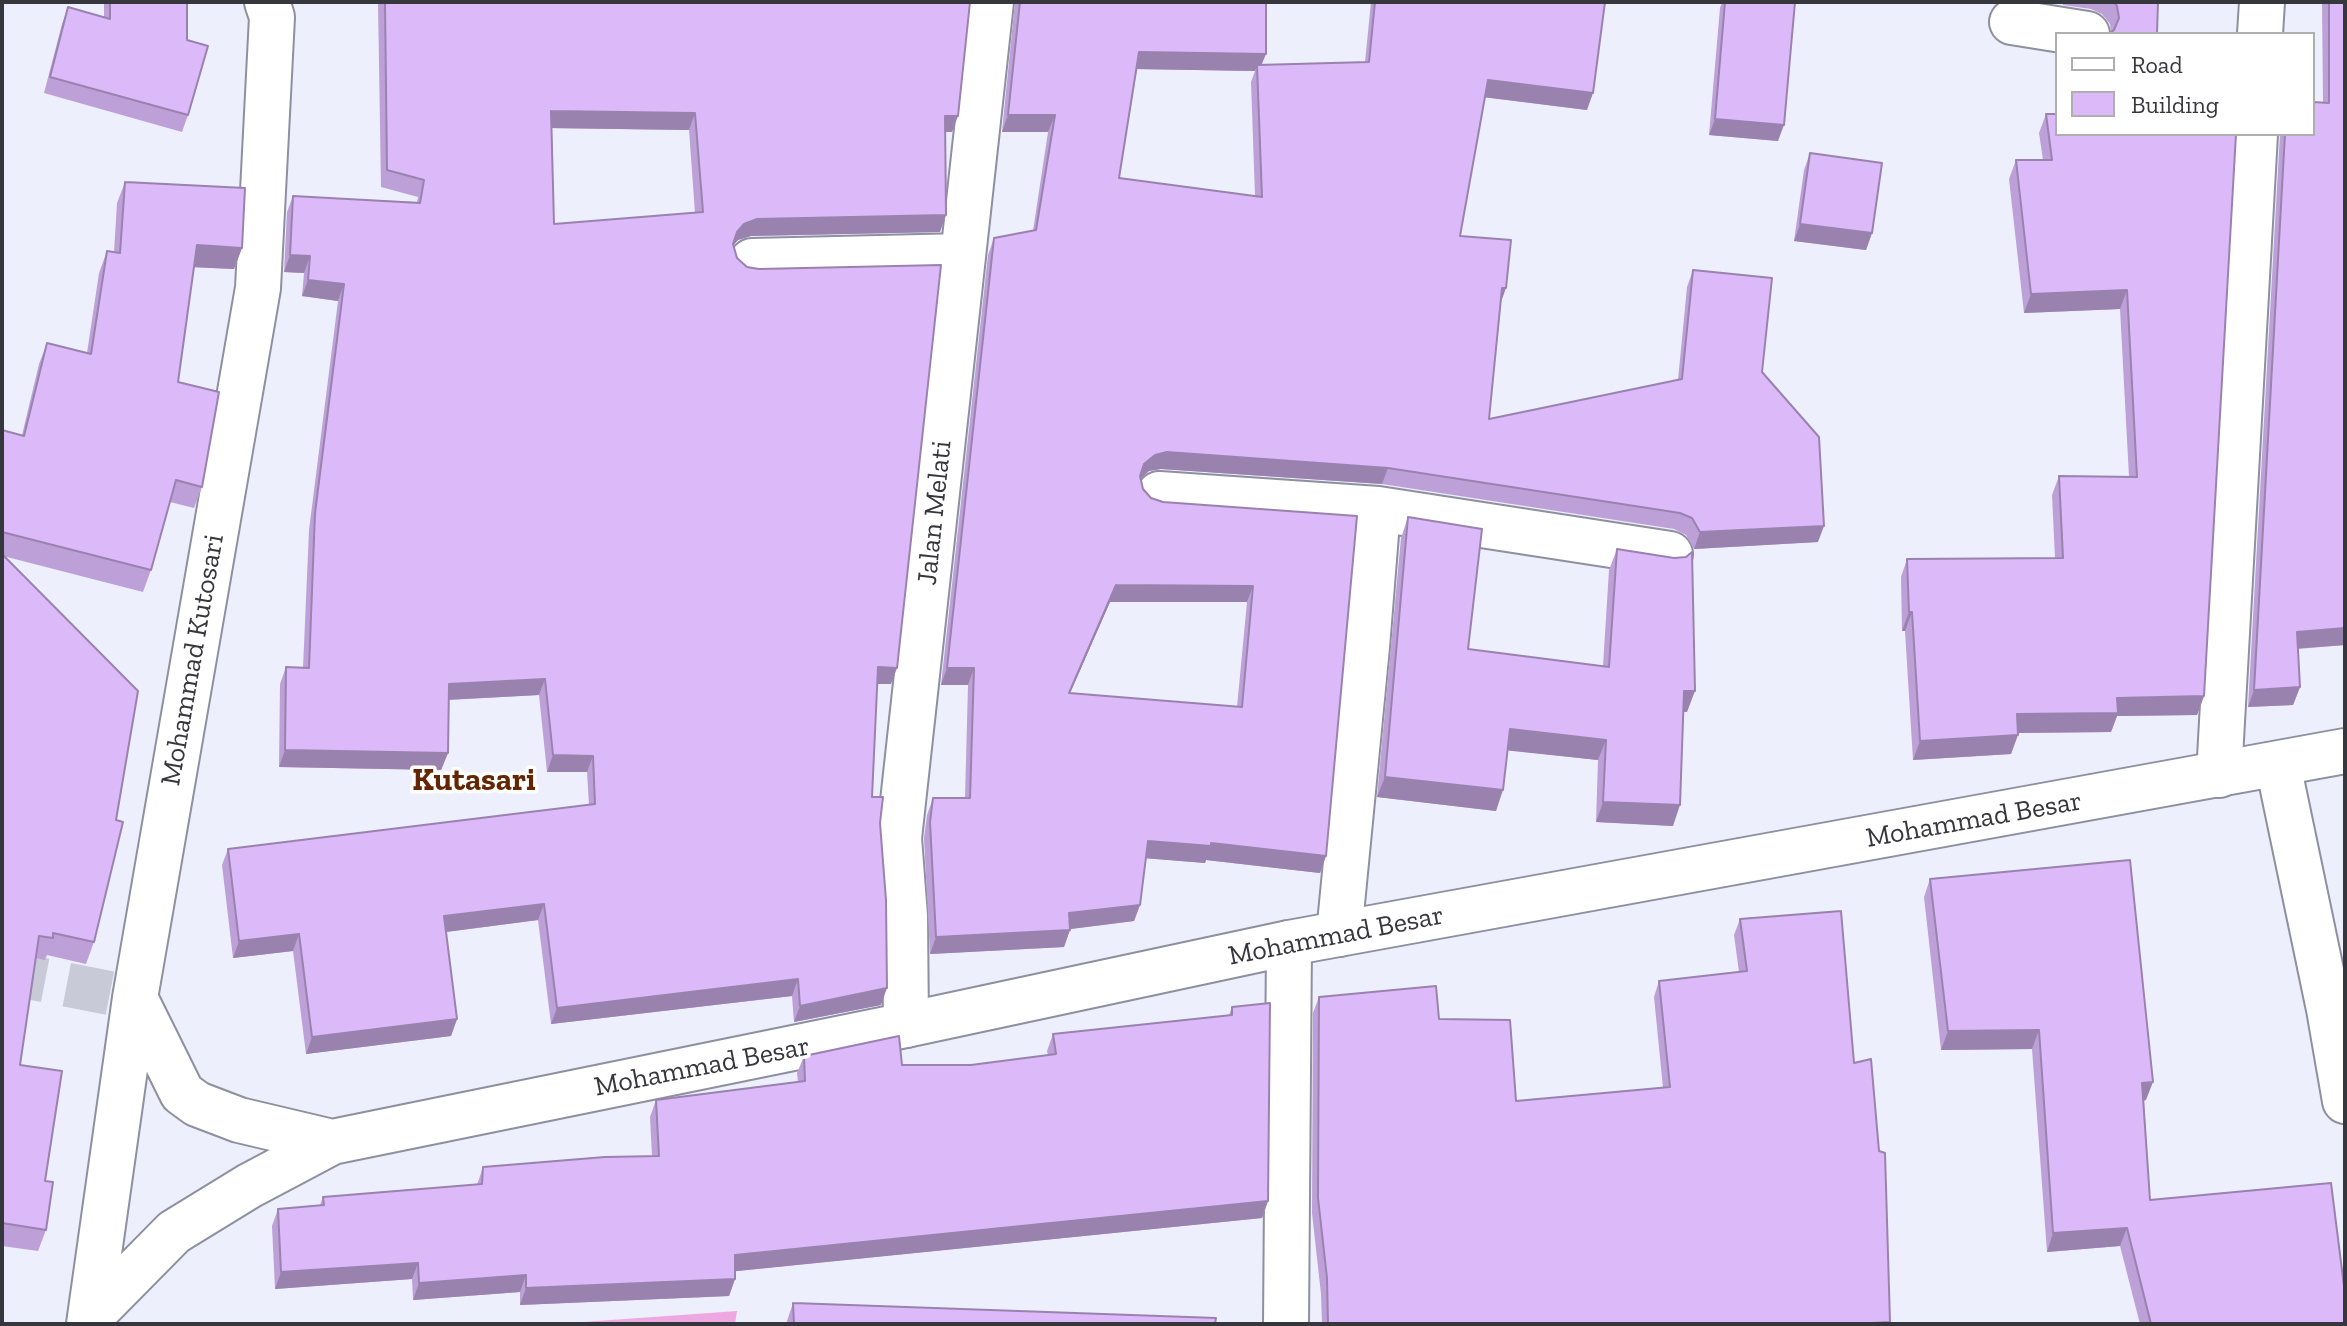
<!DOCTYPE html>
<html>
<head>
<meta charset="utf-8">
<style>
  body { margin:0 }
  #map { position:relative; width:2347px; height:1326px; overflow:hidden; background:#eeeffd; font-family:"Zilla Slab",serif }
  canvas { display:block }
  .frame { position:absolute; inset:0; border:4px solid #36363d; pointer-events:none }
  .legend { position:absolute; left:2055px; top:32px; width:260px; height:104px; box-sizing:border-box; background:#fff; border:2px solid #afafb1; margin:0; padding:10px 14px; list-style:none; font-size:24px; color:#36363d }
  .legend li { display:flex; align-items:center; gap:16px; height:40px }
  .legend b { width:40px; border:2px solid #afafb1 }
</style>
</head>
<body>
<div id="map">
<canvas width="2347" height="1326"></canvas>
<div class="frame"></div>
<ul class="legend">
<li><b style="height:10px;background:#fff"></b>Road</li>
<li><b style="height:22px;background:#dcbafa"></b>Building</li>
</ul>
</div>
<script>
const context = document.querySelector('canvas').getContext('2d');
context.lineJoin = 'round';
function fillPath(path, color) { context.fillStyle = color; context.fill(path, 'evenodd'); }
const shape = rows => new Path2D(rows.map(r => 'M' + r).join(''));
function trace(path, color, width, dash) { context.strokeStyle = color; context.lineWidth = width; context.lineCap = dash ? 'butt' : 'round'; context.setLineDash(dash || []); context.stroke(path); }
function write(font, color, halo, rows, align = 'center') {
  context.font = font + ' "Zilla Slab",serif'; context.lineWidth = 7; context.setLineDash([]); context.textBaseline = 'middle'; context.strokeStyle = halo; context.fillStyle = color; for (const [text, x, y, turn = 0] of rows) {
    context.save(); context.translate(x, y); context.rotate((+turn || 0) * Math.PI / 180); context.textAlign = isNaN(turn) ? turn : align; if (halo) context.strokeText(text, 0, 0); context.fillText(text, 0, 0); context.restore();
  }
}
fillPath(shape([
  [737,1311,735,1324,555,1324]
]), '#eda8e1');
trace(shape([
  [2,972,135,998]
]), '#c9cad7', 44, [44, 22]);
const minor = shape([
  [2012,22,2087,34],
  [2260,34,2262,2],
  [752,261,963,256],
  [1159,494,1378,509,1670,554],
  [2278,765,2329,1009,2345,1101],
  [2219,775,2255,134],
  [1339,934,1367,647,1378,509],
  [906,1025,905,916,899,838,991,2],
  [1286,1324,1289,943]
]);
const tertiary = shape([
  [135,998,182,1093,197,1104,239,1120,332,1142],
  [90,1317,174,1232,249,1186,332,1142,906,1025,1289,943,2345,751],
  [89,1324,135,998,258,288,272,17,267,2]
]);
trace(minor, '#8e8f9f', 48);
trace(tertiary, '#8e8f9f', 48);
trace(minor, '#fff', 44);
trace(tertiary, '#fff', 44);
fillPath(shape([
  [104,2,187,2,188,115,182,132,44,93,62,24,68,7,104,17],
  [378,2,970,2,952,132,945,132,940,232,751,236,738,240,733,245,891,684,877,684,872,797,880,823,881,1005,794,1022,792,996,551,1024,538,920,446,932,457,1019,451,1036,306,1054,293,951,233,958,222,865,228,849,589,805,587,772,547,772,539,695,449,700,448,753,441,770,279,767,280,684,286,667,303,668,309,530,338,301,302,296,304,273,284,272,287,212,293,196,417,202,418,197,381,187],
  [552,128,689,130,695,213,554,224],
  [1015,2,1266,2,1262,65,1365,62,1371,2,1605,2,1587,110,1485,97,1460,236,1501,304,1489,419,1678,380,1687,287,1693,270,1762,372,1818,542,1694,549,1686,535,1674,529,1382,484,1161,469,1149,471,1141,478,1143,489,1151,498,1163,502,1357,516,1326,856,1320,873,1206,860,1205,863,1146,858,1140,905,1134,921,1070,929,1064,947,930,954,924,838,927,815,933,798,965,798,968,685,941,685,988,255,994,238,1033,231,1048,132,1002,132],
  [1137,69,1255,71,1251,82,1255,196,1119,178],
  [1110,602,1247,602,1237,707,1070,693],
  [1722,2,1795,2,1778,141,1709,135,1720,8],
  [2063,2,2158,2,2111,32,2110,24,2102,14,2091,9,2063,5],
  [2322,2,2345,2,2345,645,2298,649,2300,687,2293,705,2248,707,2280,134,2313,134,2323,103],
  [2046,114,2236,134,2204,696,2197,715,2117,716,2111,732,2018,733,2011,754,1913,760,1905,631,1902,631,1901,577,1907,559,2055,558,2052,495,2059,476,2129,477,2120,309,2024,313,2009,179,2016,160,2043,160,2039,133],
  [1810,153,1872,233,1866,250,1794,241,1804,170],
  [125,182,242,248,234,269,194,267,178,382,202,487,194,508,170,502,151,570,143,592,3,556,94,942,86,964,47,955,45,960,36,958,20,1065,45,1181,46,1230,38,1251,2,1246,2,430,22,435,39,364,47,343,87,353,99,273,107,251,114,252,117,203],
  [1408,517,1468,649,1603,666,1609,570,1617,549,1687,712,1684,712,1673,826,1596,822,1598,760,1508,750,1496,811,1377,797,1401,538],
  [1930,879,2146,1100,2144,1101,2150,1200,2345,1324,2140,1324,2120,1246,2047,1252,2032,1049,1941,1050,1924,897],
  [1740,919,1854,1063,1890,1322,1890,1324,1322,1324,1321,1294,1312,1213,1313,1013,1319,997,1439,1019,1516,1101,1663,1088,1654,997,1659,981,1739,972,1734,935],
  [1232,1007,1268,1201,1262,1218,735,1271,735,1279,729,1296,520,1305,520,1292,413,1300,412,1279,275,1289,272,1226,278,1209,320,1205,323,1197,477,1185,483,1167,652,1156,650,1117,656,1100,798,1082,797,1073,804,1056,902,1065,971,1065,1048,1055,1047,1051,1053,1034,1229,1015],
  [793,1303,1215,1324,786,1324]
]), '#bda0d7');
fillPath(shape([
  [1139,52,1266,54,1259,71,1257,65,1255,71,1133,69],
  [1488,80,1593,93,1587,110,1482,97],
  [551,111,695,113,689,130,545,128],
  [1008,115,1055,115,1048,132,1002,132],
  [945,116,958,116,952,132,939,132],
  [1715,119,1784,125,1778,141,1709,135],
  [946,215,940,232,751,236,738,240,731,248,737,232,744,224,757,219],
  [1800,224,1872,233,1866,250,1794,241],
  [197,245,242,248,234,269,189,267],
  [290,255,310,256,304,273,284,272],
  [308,280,344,284,338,301,302,296],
  [1502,288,1506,288,1500,305],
  [2127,290,2120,309,2024,313,2031,294],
  [1167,452,1388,468,1382,484,1161,469,1149,471,1138,481,1144,464,1155,455],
  [1824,526,1818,542,1694,549,1700,532],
  [1116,585,1253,586,1247,602,1110,602,1063,709],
  [1909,612,1912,612,1905,631,1902,631],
  [2345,628,2345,645,2290,649,2297,632],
  [878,667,897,668,891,684,872,684],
  [947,668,974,668,968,685,941,685],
  [545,679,539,695,443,700,449,684],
  [2300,687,2293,705,2248,707,2254,690],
  [1684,691,1695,691,1687,712,1677,711],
  [2204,696,2197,715,2117,716,2111,732,2010,733,2017,714,2117,698],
  [1510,729,1606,740,1598,760,1503,750],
  [2018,735,2011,754,1913,760,1920,741],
  [285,750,448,753,441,770,279,767],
  [553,755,593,756,587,772,547,772],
  [1385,777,1503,790,1496,811,1377,797],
  [1603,802,1680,805,1673,826,1596,822],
  [1148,841,1211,843,1326,856,1320,873,1206,860,1205,863,1142,858],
  [544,904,538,920,438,933,444,916],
  [1140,905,1134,921,1063,930,1069,913],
  [1070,930,1064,947,930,954,936,937],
  [299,934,293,951,233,958,239,941],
  [798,979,792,996,551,1024,557,1008],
  [887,988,881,1005,794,1022,800,1006],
  [457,1019,451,1036,306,1054,312,1037],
  [2039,1030,2032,1049,1941,1050,1948,1031],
  [2153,1082,2146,1100,2136,1101,2142,1083],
  [1268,1201,1262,1218,728,1272,735,1255],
  [2127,1228,2120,1246,2047,1252,2053,1233],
  [418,1263,412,1279,275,1289,281,1272],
  [526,1275,520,1292,413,1300,419,1283],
  [735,1279,729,1296,520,1305,526,1288]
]), '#9a82af');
const building = shape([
  [110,2,187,2,187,40,208,46,188,115,50,77,68,7,110,19,110,2],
  [385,2,970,2,958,116,945,116,946,215,757,219,744,224,737,232,733,244,737,258,747,267,759,269,941,265,897,668,878,667,872,797,883,797,880,823,886,900,887,988,800,1006,798,979,557,1008,544,904,444,916,457,1019,312,1037,299,934,239,941,228,849,595,804,593,756,553,755,545,679,449,684,448,753,285,750,286,667,309,668,315,513,344,284,308,280,310,256,290,255,293,196,420,203,424,180,387,170,385,2],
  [551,111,695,113,703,212,554,224,551,111],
  [1020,2,1266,2,1266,54,1139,52,1119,178,1262,197,1257,65,1369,62,1375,2,1605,2,1593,93,1488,80,1460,236,1511,240,1506,288,1502,288,1489,419,1682,379,1693,270,1772,278,1762,372,1819,437,1824,526,1700,532,1692,518,1680,513,1388,468,1167,452,1155,455,1144,464,1140,476,1143,489,1151,498,1163,502,1357,516,1326,856,1211,843,1211,846,1148,841,1140,905,1069,913,1070,930,936,937,930,822,933,798,970,798,974,668,947,668,994,238,1036,230,1055,115,1008,115,1020,2],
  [1116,585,1253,586,1242,707,1069,693,1116,585],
  [1725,2,1795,2,1784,125,1715,119,1725,2],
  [2114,2,2158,2,2157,34,2109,34,2114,30,2119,18,2117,6,2114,2],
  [2329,2,2345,2,2345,628,2297,632,2300,687,2254,690,2285,134,2313,134,2313,102,2329,103,2329,2],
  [2046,114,2057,114,2057,134,2236,134,2204,696,2117,698,2118,713,2017,714,2018,735,1920,741,1912,612,1909,612,1907,559,2063,558,2059,476,2137,477,2127,290,2031,294,2016,160,2052,160,2046,114],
  [1810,153,1882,163,1872,233,1800,224,1810,153],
  [125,182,245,188,242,248,197,245,178,382,219,392,202,487,176,480,151,570,2,532,2,430,24,436,47,343,91,354,107,251,120,253,125,182],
  [1408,517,1482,529,1468,649,1609,667,1617,549,1674,558,1686,557,1692,552,1695,691,1684,691,1680,805,1603,802,1606,740,1510,729,1503,790,1385,777,1408,517],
  [2,554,138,691,116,820,123,822,94,942,53,933,53,938,39,936,20,1065,62,1071,45,1181,53,1182,46,1230,2,1223,2,554],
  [2130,860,2153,1082,2142,1083,2150,1200,2331,1183,2345,1294,2345,1324,2151,1324,2127,1228,2053,1233,2039,1030,1948,1031,1930,879,2130,860],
  [1841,911,1854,1063,1871,1059,1879,1151,1885,1153,1890,1322,1852,1324,1328,1324,1327,1278,1318,1198,1319,997,1436,986,1439,1019,1510,1020,1516,1101,1670,1087,1659,981,1747,971,1740,919,1841,911],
  [1270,1003,1268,1201,735,1255,735,1279,526,1288,526,1275,419,1283,418,1263,281,1272,278,1209,324,1205,323,1197,482,1184,483,1167,605,1157,659,1156,656,1100,805,1081,804,1056,899,1036,902,1065,971,1065,1056,1054,1053,1034,1232,1015,1232,1007,1270,1003],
  [793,1303,1216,1318,1215,1324,794,1324,793,1303]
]);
fillPath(building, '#dcbafa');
trace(building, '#9a82af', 2);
write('28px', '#36363d', '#fff', [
  ["Jalan Melati",935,513,-84],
  ["Mohammad Kutosari",193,660,-80],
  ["Mohammad Besar",1974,820,-10],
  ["Mohammad Besar",1336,936,-11],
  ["Mohammad Besar",702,1067,-11]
]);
write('bold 32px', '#642502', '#fff', [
  ["Kutasari",474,781]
]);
</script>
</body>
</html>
